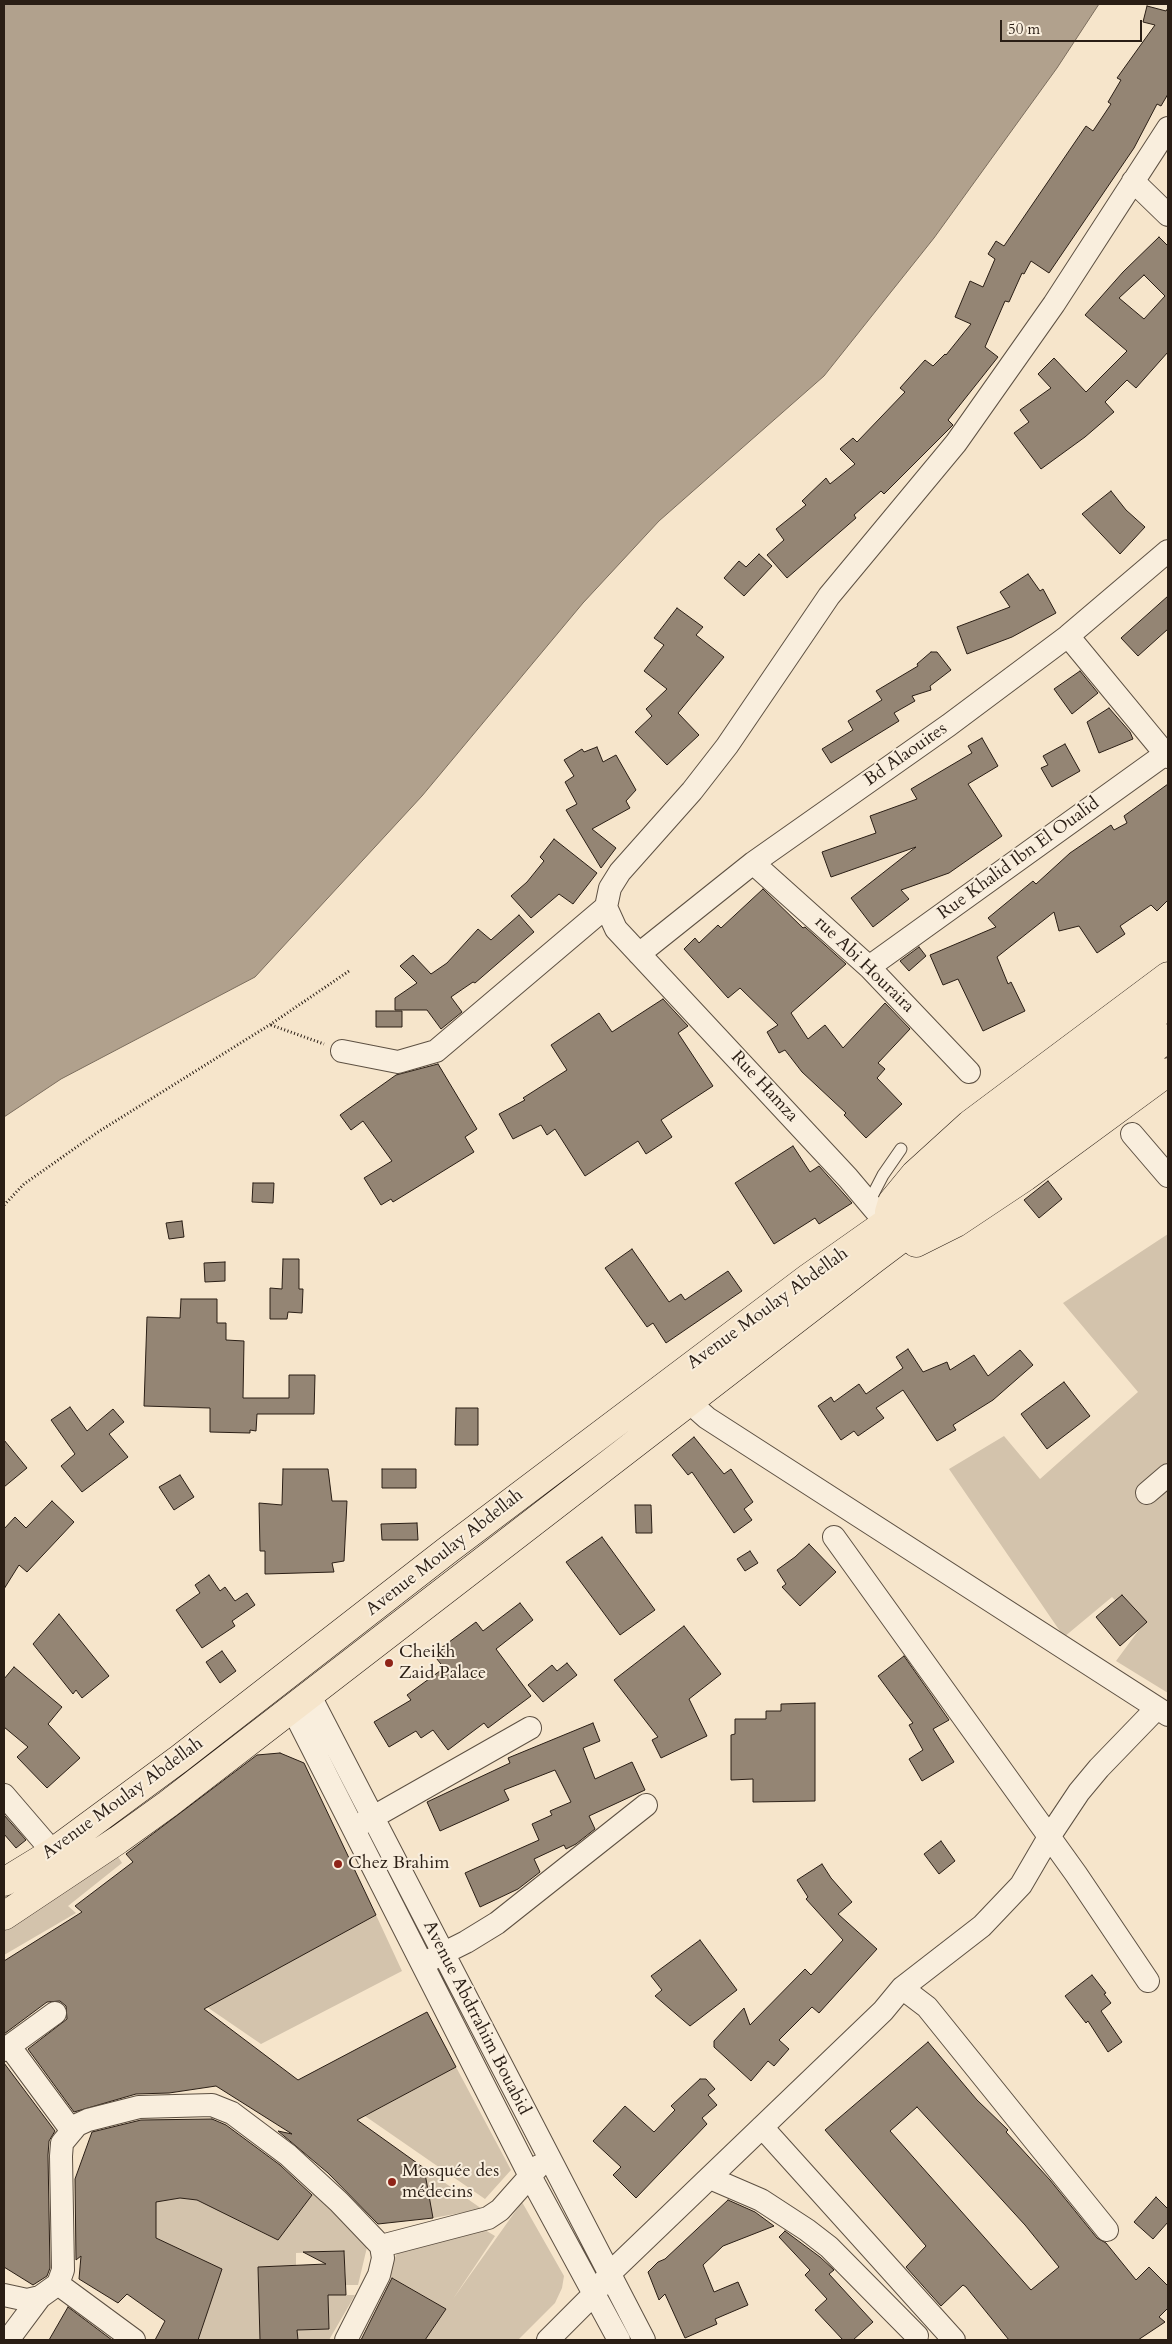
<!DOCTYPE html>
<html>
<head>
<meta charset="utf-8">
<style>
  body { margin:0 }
  #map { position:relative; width:1172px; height:2344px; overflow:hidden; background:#f6e5cb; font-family:Cardo,serif }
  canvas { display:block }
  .frame { position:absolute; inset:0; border:5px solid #2a1e15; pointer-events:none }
  .scale { position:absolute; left:1000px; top:20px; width:142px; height:22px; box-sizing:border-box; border:2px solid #2a1e15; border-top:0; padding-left:6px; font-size:15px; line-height:18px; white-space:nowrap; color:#2a1e15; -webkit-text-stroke:4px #f9eedd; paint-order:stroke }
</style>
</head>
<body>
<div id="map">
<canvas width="1172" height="2344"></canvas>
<div class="frame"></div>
<div class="scale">50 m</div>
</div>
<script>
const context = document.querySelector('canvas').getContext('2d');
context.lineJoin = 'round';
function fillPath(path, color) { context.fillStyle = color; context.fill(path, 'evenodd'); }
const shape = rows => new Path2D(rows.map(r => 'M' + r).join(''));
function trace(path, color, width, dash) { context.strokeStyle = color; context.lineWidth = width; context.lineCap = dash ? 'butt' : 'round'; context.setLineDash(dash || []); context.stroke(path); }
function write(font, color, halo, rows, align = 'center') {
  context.font = font + ' Cardo,serif'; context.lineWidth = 4; context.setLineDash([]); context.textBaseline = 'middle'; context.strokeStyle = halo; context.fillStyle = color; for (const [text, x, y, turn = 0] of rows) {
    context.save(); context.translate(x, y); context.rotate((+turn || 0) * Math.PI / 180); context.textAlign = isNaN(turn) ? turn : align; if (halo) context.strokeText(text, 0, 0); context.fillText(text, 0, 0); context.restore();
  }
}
fillPath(shape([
  [1168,1234,1168,1693,1116,1661,1141,1627,1112,1597,1064,1637,949,1469,1004,1436,1040,1479,1138,1392,1063,1303],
  [117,1855,122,1863,68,1906,76,1913,4,1955,4,1926],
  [376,1915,402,1971,261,2044,207,2007],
  [456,2067,511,2170,485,2199,365,2116],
  [424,2168,462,2195,482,2209,433,2218],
  [315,2190,368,2243,358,2285,346,2285,344,2251,296,2253,296,2265,258,2267,260,2340,198,2340,222,2269,156,2238,156,2202,180,2198,197,2200,278,2240],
  [522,2202,564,2276,562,2288,555,2303,518,2340,425,2340,446,2309,388,2275,399,2248,480,2227,495,2236,453,2299],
  [328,2295,355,2295,329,2340,298,2340,297,2330,329,2329]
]), '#d3c3ac');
const water = shape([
  [4,4,1099,4,1057,68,934,238,824,376,659,521,583,603,422,796,255,977,61,1079,4,1117,4,4]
]);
fillPath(water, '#b1a18d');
trace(water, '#7b6d5d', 1);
const building = shape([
  [1147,6,1166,11,1168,8,1168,94,1161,106,1157,104,1134,148,1049,273,1031,261,1024,274,1022,273,1009,302,1005,301,985,347,998,357,948,420,953,425,884,494,881,491,854,515,856,518,787,578,767,555,784,540,776,529,806,505,802,501,826,478,830,484,855,464,840,449,853,438,857,442,905,392,900,388,925,360,933,366,945,354,946,355,971,324,955,317,970,281,983,287,995,259,988,254,996,241,1004,246,1086,126,1093,131,1111,104,1108,102,1121,80,1117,78,1155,25,1143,22,1147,6],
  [1159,237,1168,246,1168,352,1136,388,1127,380,1105,402,1114,412,1085,437,1041,469,1014,433,1029,422,1020,410,1051,388,1038,374,1054,358,1086,392,1127,351,1085,315,1123,272,1159,237],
  [1144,275,1165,296,1144,319,1119,298,1144,275],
  [1111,491,1126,510,1145,527,1120,554,1082,514,1111,491],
  [759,554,772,566,744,596,724,578,739,561,746,567,759,554],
  [1028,574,1040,591,1043,589,1056,613,1012,637,967,654,957,627,1010,607,1000,592,1028,574],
  [1168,596,1168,629,1138,656,1121,638,1168,596],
  [677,608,703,627,696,635,724,657,678,713,699,735,667,765,635,732,652,716,646,709,667,689,644,671,664,645,654,638,677,608],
  [931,652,937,652,951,670,930,686,931,690,912,696,915,701,894,713,899,721,831,763,822,749,853,730,848,721,882,700,876,691,918,666,917,664,931,652],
  [1080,671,1098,693,1072,714,1054,689,1080,671],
  [1109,708,1130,732,1133,739,1099,753,1087,722,1109,708],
  [982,738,998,766,968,784,1002,836,949,873,901,890,909,899,873,927,851,898,916,847,831,877,822,852,876,833,870,816,917,799,911,789,972,753,968,746,982,738],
  [1065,744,1080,771,1052,787,1041,768,1048,765,1043,756,1065,744],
  [597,747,603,762,616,755,636,790,626,801,630,808,592,829,616,848,601,868,566,810,577,804,565,782,574,776,564,760,582,749,584,752,597,747],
  [1168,784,1168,900,1157,911,1151,905,1120,926,1125,934,1097,953,1079,926,1059,931,1054,912,997,957,1008,984,1011,982,1025,1011,983,1031,958,979,943,985,930,955,996,927,988,918,1033,881,1036,884,1070,853,1111,825,1114,830,1127,823,1124,816,1168,784],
  [554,839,597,873,573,904,559,894,531,918,511,896,527,882,544,861,540,857,554,839],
  [763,889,803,928,805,927,846,964,791,1013,808,1039,825,1025,843,1048,885,1003,910,1029,878,1063,885,1069,877,1078,902,1104,866,1138,844,1115,846,1113,802,1072,785,1050,779,1053,767,1032,778,1025,740,988,728,998,684,949,695,938,699,943,718,925,721,928,763,889],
  [519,915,534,932,475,983,473,982,451,997,462,1012,441,1029,427,1010,395,1010,395,998,417,983,400,966,413,955,431,974,447,963,478,929,491,940,519,915],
  [919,947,926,956,909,971,900,961,919,947],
  [663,999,688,1026,678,1033,713,1086,661,1120,672,1137,646,1154,638,1141,585,1176,555,1129,547,1135,541,1125,513,1139,499,1114,525,1100,523,1098,567,1070,551,1045,599,1013,612,1032,663,999],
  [376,1011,402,1011,402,1027,376,1027,376,1011],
  [438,1064,477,1129,465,1137,474,1152,393,1202,391,1199,381,1205,364,1178,392,1161,363,1121,351,1130,340,1115,396,1075,438,1064],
  [793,1146,810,1172,819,1166,852,1203,819,1224,815,1218,774,1244,735,1183,793,1146],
  [1048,1181,1062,1199,1039,1218,1024,1200,1048,1181],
  [253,1183,274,1183,273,1203,252,1202,253,1183],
  [182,1221,184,1237,169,1239,166,1223,182,1221],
  [632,1249,669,1302,681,1294,685,1300,728,1271,742,1291,666,1343,653,1323,647,1327,605,1268,632,1249],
  [283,1259,299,1259,299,1289,303,1289,302,1313,288,1312,287,1319,270,1319,270,1288,282,1289,283,1259],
  [225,1262,225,1281,205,1282,204,1263,225,1262],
  [181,1299,217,1299,217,1323,226,1323,226,1340,244,1341,243,1398,289,1398,289,1375,315,1375,314,1414,257,1414,256,1431,250,1430,250,1433,210,1432,210,1408,144,1406,147,1317,180,1318,181,1299],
  [908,1349,923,1372,947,1362,950,1370,974,1355,988,1376,1020,1350,1033,1365,993,1400,953,1425,956,1430,937,1441,903,1390,876,1408,884,1418,858,1436,854,1431,841,1440,818,1406,831,1397,834,1402,859,1384,866,1394,903,1368,896,1357,908,1349],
  [1064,1382,1090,1416,1047,1449,1021,1414,1064,1382],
  [70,1407,87,1431,113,1409,124,1422,109,1434,128,1457,82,1492,61,1466,75,1454,51,1420,70,1407],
  [456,1408,478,1408,478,1445,455,1445,456,1408],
  [694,1437,724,1474,731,1469,753,1502,744,1509,752,1520,734,1533,692,1472,688,1475,672,1455,694,1437],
  [4,1440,27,1468,4,1487,4,1440],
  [283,1469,328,1469,332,1501,347,1501,344,1561,332,1563,334,1572,265,1574,265,1551,260,1551,259,1503,282,1505,283,1469],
  [382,1469,416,1469,416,1488,382,1488,382,1469],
  [180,1475,194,1497,174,1510,159,1487,180,1475],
  [52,1501,74,1522,27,1572,19,1565,4,1589,4,1529,15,1517,26,1528,52,1501],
  [635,1505,651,1505,652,1533,636,1533,635,1505],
  [417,1523,418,1540,382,1540,381,1524,417,1523],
  [602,1537,655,1610,620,1635,566,1562,602,1537],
  [809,1544,836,1572,800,1606,782,1587,786,1584,777,1570,795,1557,809,1544],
  [750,1551,758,1563,745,1571,737,1559,750,1551],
  [209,1575,220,1591,225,1587,235,1601,247,1593,255,1605,232,1621,235,1626,202,1648,176,1610,200,1593,195,1585,209,1575],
  [1122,1595,1147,1622,1120,1646,1096,1617,1122,1595],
  [520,1603,533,1620,496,1649,531,1696,488,1728,484,1723,448,1750,433,1730,421,1738,416,1731,389,1747,374,1722,411,1700,407,1695,444,1668,433,1654,476,1622,483,1631,520,1603],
  [59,1614,109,1676,82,1698,76,1690,73,1694,33,1644,59,1614],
  [684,1626,721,1674,689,1699,707,1736,661,1758,652,1740,658,1737,614,1680,684,1626],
  [222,1651,236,1671,220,1683,206,1662,222,1651],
  [904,1656,949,1720,933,1729,954,1762,922,1781,909,1759,923,1750,909,1725,913,1723,878,1676,904,1656],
  [567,1663,577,1675,543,1702,528,1685,552,1665,557,1671,567,1663],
  [14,1667,62,1707,48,1724,80,1758,47,1788,17,1757,28,1747,4,1727,4,1679,14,1667],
  [815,1703,815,1801,753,1802,753,1779,731,1780,731,1735,735,1734,735,1719,766,1719,766,1711,781,1711,781,1704,815,1703],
  [593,1723,600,1741,583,1748,595,1779,632,1762,645,1790,589,1816,595,1829,576,1844,566,1849,564,1845,534,1859,540,1872,518,1889,480,1907,465,1873,539,1840,532,1824,552,1815,550,1811,571,1802,555,1770,504,1790,509,1800,440,1831,427,1802,510,1763,508,1758,593,1723],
  [280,1753,304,1763,376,1915,204,2009,298,2080,427,2012,456,2067,357,2120,424,2168,433,2218,378,2224,328,2173,278,2131,292,2134,216,2086,169,2093,136,2094,74,2112,28,2049,67,2019,66,2006,60,2001,47,2002,4,2034,4,1961,82,1912,75,1906,133,1862,126,1854,257,1755,280,1753],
  [4,1815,26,1840,16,1848,4,1834,4,1815],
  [941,1841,955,1861,939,1874,924,1854,941,1841],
  [822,1864,831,1878,852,1902,838,1914,877,1949,819,2013,812,2007,779,2040,789,2049,774,2066,768,2061,751,2081,714,2047,714,2041,744,2008,750,2025,805,1969,811,1975,843,1940,806,1899,808,1897,797,1880,822,1864],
  [700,1940,737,1990,690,2026,655,1996,662,1990,651,1976,700,1940],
  [1092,1975,1106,1993,1104,1994,1111,2003,1101,2011,1122,2042,1108,2052,1088,2021,1086,2023,1065,1996,1092,1975],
  [928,2042,977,2100,1008,2130,1006,2132,1050,2180,1097,2238,1106,2243,1136,2280,1149,2267,1168,2286,1168,2308,1159,2317,1165,2322,1138,2340,1009,2340,966,2287,963,2285,941,2306,906,2267,926,2246,825,2130,928,2042],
  [917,2107,1025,2225,1059,2267,1031,2290,890,2131,917,2107],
  [4,2063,55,2131,49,2141,48,2155,50,2268,47,2276,33,2285,4,2267,4,2063],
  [700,2079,706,2079,715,2089,708,2095,717,2105,702,2118,707,2124,636,2198,613,2175,621,2167,593,2141,625,2106,654,2132,675,2110,671,2106,700,2079],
  [212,2119,226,2125,280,2165,312,2195,278,2240,197,2200,180,2198,156,2202,156,2238,222,2269,198,2340,155,2340,165,2321,127,2294,118,2303,79,2279,81,2256,76,2260,75,2179,92,2132,141,2120,212,2119],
  [1156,2197,1168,2209,1168,2222,1153,2239,1134,2222,1156,2197],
  [728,2200,755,2212,774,2226,723,2246,703,2265,714,2292,738,2282,748,2305,715,2319,717,2324,685,2338,665,2294,659,2300,648,2272,658,2262,665,2259,728,2200],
  [785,2231,820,2257,834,2270,829,2274,873,2322,853,2340,843,2340,815,2310,827,2299,805,2275,810,2270,779,2237,785,2231],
  [344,2251,346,2295,328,2295,329,2329,297,2330,298,2340,260,2340,258,2267,326,2264,303,2252,344,2251],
  [392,2278,446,2309,425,2340,361,2340,392,2278],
  [68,2307,112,2340,49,2340,68,2307]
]);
fillPath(building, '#948574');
trace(building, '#2a1e15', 1);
const lane = shape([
  [869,1202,883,1175,901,1149]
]);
const street = shape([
  [1133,181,1168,215],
  [1068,636,1168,757],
  [753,863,869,967,969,1072],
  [639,954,753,863,949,725,1068,636,1168,551],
  [869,967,1168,752],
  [342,1051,398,1062,436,1051,606,907],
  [1132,1134,1168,1176],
  [886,1223,848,1178,616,929,606,907,610,888,620,872,692,791,727,746,829,596,956,443,1054,304,1168,128],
  [689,1402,707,1418,1168,1715],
  [1147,1493,1168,1475],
  [834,1537,1076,1874,1148,1981],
  [309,1694,644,2340],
  [292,1708,530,2176,619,2340],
  [4,1795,53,1852],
  [361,1824,530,1728],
  [430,1960,466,1942,497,1923,646,1805],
  [902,1988,982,1926,1021,1885,1049,1837,1079,1792,1099,1768,1157,1708],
  [10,2047,72,2131],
  [4,2050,55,2013],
  [762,2127,954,2340],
  [710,2178,761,2200,807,2230,829,2247,917,2336],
  [381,2246,488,2218,500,2210,539,2166],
  [58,2284,134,2340],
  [4,2295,27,2300,40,2297,58,2284,63,2270,61,2156,62,2143,77,2125,88,2120,139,2107,212,2105,232,2113,288,2155,339,2202,381,2246,383,2258,379,2275,346,2340],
  [8,2340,40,2297],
  [548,2340,595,2293,610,2273,883,2011,902,1988,927,2007,1107,2230]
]);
const primary = shape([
  [889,1212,892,1202,915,1174,970,1124,1168,976],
  [916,1243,956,1223,1025,1177,1168,1072],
  [4,1882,53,1852,179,1759,449,1549,808,1278,886,1223,1168,1005],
  [4,1916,118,1840,168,1804,873,1260,1168,1038]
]);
trace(lane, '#5d5042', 13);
trace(street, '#5d5042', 24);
trace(primary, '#2a1e15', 29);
trace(shape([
  [271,1025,324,1044],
  [4,1205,24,1184,98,1132,271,1024,349,971]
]), '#2a1e15', 3, [1, 2.5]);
trace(lane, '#f9eedd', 11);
trace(street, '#f9eedd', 22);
trace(primary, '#f6e5cb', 28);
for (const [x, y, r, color] of [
  [389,1663,5,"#8f2418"],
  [338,1864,5,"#8f2418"],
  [392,2182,5,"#8f2418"]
]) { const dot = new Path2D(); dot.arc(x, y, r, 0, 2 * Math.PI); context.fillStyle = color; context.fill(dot); trace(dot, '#f9eedd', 2); }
write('18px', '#2a1e15', '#f9eedd', [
  ["Bd Alaouites",906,755,-35],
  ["Rue Khalid Ibn El Oualid",1019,859,-36],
  ["rue Abi Houraira",864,965,44],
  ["Rue Hamza",764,1087,47],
  ["Avenue Moulay Abdellah",768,1309,-36],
  ["Avenue Moulay Abdellah",445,1553,-38],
  ["Avenue Moulay Abdellah",123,1799,-36],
  ["Avenue Abdrrahim Bouabid",476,2018,63]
]);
write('18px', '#2a1e15', '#f9eedd', [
  ["Cheikh",399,1653],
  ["Zaid Palace",399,1674],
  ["Chez Brahim",348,1864],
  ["Mosquée des",402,2172],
  ["médecins",402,2193]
], 'left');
</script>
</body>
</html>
